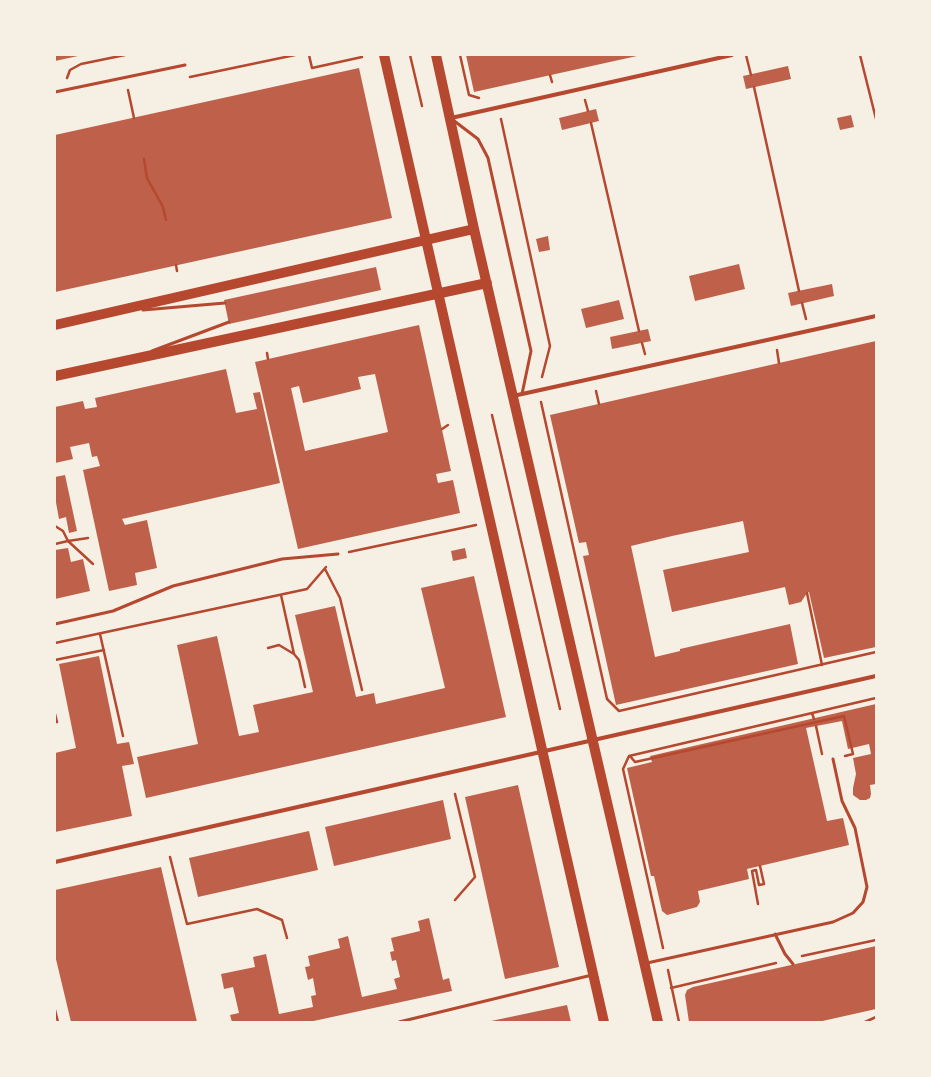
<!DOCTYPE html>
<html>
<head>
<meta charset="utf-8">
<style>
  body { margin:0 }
  #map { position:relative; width:931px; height:1077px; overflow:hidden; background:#f6efe4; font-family:Roboto,sans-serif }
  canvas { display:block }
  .frame { position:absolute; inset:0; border:56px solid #f6efe4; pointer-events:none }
</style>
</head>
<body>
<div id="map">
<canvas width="931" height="1077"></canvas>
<div class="frame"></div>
</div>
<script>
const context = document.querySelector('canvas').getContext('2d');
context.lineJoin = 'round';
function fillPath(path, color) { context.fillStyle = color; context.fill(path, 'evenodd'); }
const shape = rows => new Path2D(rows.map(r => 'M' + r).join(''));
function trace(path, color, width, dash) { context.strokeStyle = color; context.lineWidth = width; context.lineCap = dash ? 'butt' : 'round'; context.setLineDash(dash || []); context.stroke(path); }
fillPath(shape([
  [55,55,78,55,78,56,55,61],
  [466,55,637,55,637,56,474,92],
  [788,66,791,79,746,89,743,76],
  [359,68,392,218,55,292,55,135],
  [596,109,599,121,562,130,559,118],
  [851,115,854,127,840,130,837,118],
  [548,236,550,250,539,252,536,239],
  [739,264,745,289,695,301,689,276],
  [376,267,381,290,229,324,224,300],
  [832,284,834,296,791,306,788,293],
  [619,300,624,319,586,328,581,309],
  [419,325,451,471,436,474,438,483,453,480,460,513,298,549,255,362],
  [375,374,388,432,305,451,291,388,299,386,303,403,361,389,358,377],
  [648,329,651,341,612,349,610,337],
  [876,341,876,647,824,658,809,592,807,593,801,602,789,605,785,587,672,612,663,570,749,552,743,521,672,536,631,546,655,657,680,651,680,649,790,624,798,664,616,705,583,556,589,555,586,542,579,543,550,415],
  [226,369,236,413,257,409,253,393,260,392,280,483,122,519,125,525,147,520,157,568,135,573,137,585,109,591,83,470,100,466,97,456,92,457,89,443,70,447,73,459,55,463,55,407,83,401,85,409,97,407,95,398],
  [65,475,77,531,69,533,66,517,59,519,55,497,55,477],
  [68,548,71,562,83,559,90,591,55,599,55,550],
  [465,548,467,558,453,561,451,551],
  [474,576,506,717,146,798,137,757,198,744,177,645,217,636,239,736,259,732,253,705,313,692,295,615,335,606,356,697,374,693,376,704,445,688,421,588],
  [99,656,117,744,129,742,134,764,122,766,132,816,55,832,55,753,76,748,59,664],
  [876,704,876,784,870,785,871,794,870,798,866,800,860,800,853,795,853,788,856,774,853,758,871,754,869,744,848,749,842,721,806,728,827,821,843,818,849,845,747,869,749,879,698,891,700,902,697,907,667,915,662,911,654,876,651,876,627,768,652,762,650,756],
  [518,785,559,967,505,979,465,797],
  [443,800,451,839,334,866,325,827],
  [309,831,318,870,198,897,189,858],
  [161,867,197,1022,71,1022,55,955,55,890],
  [429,918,443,980,449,978,452,991,309,1022,232,1022,230,1015,239,1013,233,987,224,989,221,974,255,967,253,957,266,954,279,1014,313,1007,311,996,316,995,313,978,308,980,305,967,310,966,308,956,340,948,338,939,348,936,362,997,397,989,394,979,400,977,396,960,392,961,390,952,394,951,391,938,420,931,418,921],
  [876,946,876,1009,818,1022,689,1022,685,995,687,990,693,987],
  [567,1005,571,1022,491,1022,491,1021]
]), '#bf614a');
trace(shape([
  [309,55,312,68,362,57],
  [410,55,422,106],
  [460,55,469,95,479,98],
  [746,55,751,75],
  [860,55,876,119],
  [550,75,552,82],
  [190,77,295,55],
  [67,78,70,70,81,64,125,55],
  [754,87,799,291],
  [128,90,134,118],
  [585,100,588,111],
  [501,119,550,346,542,377],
  [591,123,639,331],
  [144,159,147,178,163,207,166,220],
  [176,265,177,271],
  [802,303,806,319],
  [642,343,645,354],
  [777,350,779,363],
  [267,353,268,359],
  [596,391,599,404],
  [541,402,607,699,619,711,876,652],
  [492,415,560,709],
  [442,429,448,425],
  [55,526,63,531,68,541,88,538],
  [55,544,68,541,93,564],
  [349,552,476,525],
  [325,569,340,598,362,690],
  [807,593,822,665],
  [100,634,123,736],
  [55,643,307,589,326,567],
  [268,648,279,645,294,654,281,595],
  [294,654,299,660,305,687],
  [55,660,104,650],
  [812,713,814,719],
  [55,714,57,722,55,722],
  [816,726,822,754],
  [630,756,635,762,844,716,853,754,845,756],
  [170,857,187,924,257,909,282,920,287,938],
  [455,900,475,877,455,794],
  [758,904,752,871,756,870,759,885,764,884,760,866],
  [663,948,623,769,629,756,876,698],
  [802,956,876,940],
  [668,970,679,1022],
  [671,988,776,963],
  [55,1010,58,1022],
  [865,1022,876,1017]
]), '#b5482f', 2.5);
trace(shape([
  [55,92,185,65],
  [453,120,478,139,488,158,531,351,522,394],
  [143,310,225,303],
  [152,351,229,322],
  [55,624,113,611,173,586,282,559,338,554],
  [775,934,785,954,793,964],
  [647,963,833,922,853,913,863,902,867,887,855,828,842,801,833,759],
  [399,1022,592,975]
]), '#b5482f', 3);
trace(shape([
  [451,118,732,55],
  [513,396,876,316],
  [55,862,876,676]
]), '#b5482f', 4);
trace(shape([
  [384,55,604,1022],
  [436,55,474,229,658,1022],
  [55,325,474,229],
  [55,376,487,283]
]), '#b5482f', 10);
</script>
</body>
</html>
